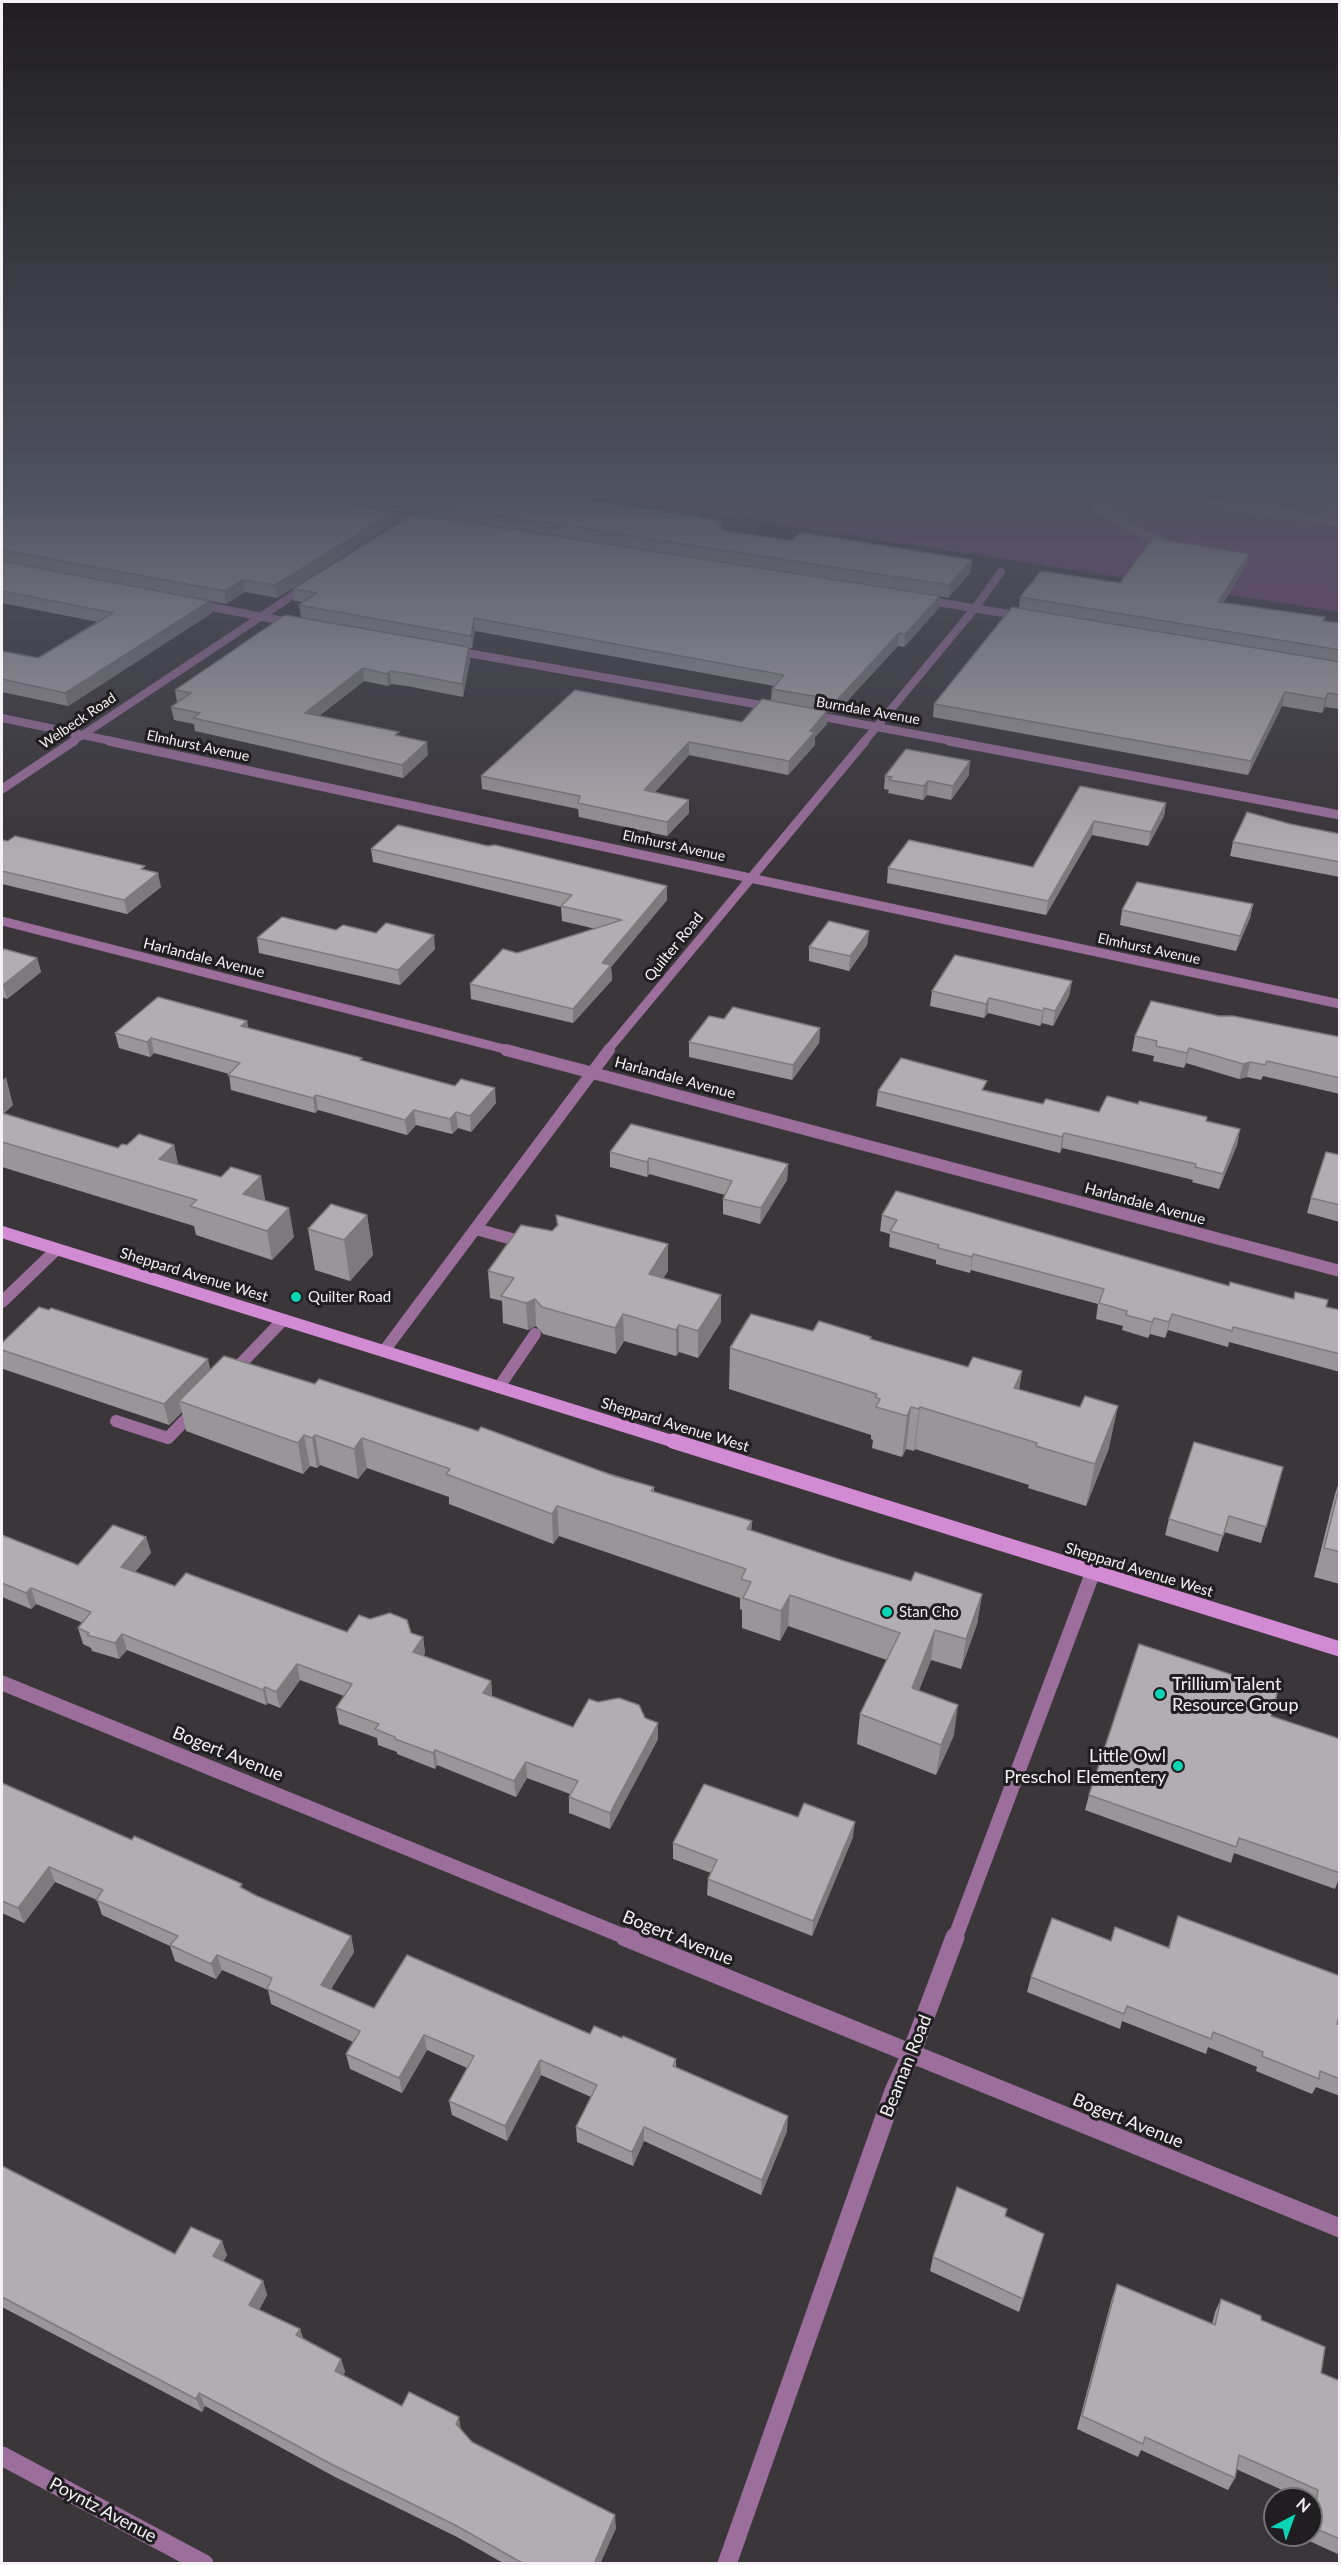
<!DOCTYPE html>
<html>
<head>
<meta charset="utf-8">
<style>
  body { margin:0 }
  #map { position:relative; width:1341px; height:2565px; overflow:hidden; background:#3a363a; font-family:Lato,sans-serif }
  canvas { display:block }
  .frame { position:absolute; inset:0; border:3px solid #f4f2f4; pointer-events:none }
  .north { position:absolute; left:1263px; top:2487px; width:60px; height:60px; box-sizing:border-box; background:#201e20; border:2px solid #757375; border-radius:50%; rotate:41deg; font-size:16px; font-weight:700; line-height:24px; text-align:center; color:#f4f2f4 }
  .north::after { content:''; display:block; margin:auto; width:21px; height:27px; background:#0cd5b5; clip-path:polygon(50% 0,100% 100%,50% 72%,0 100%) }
</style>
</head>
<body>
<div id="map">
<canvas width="1341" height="2565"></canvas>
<div class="frame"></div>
<div class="north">N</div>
</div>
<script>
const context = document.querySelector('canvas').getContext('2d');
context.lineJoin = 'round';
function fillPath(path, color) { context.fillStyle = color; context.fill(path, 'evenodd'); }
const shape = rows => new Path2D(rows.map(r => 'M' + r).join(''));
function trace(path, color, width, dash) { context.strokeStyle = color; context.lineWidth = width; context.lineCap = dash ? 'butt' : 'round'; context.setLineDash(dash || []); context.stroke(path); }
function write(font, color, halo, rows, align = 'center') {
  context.font = font + ' Lato,sans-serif'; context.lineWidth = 6; context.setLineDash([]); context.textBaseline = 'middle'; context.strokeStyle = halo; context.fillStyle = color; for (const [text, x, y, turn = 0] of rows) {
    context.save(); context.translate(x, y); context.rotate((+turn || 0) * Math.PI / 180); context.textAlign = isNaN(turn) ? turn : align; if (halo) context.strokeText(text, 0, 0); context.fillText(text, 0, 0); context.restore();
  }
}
fillPath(shape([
  [610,498,1339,498,1339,612,1037,564]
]), '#7c3f7e');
trace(shape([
  [929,498,1051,498],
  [1087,498,1132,529,1166,543],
  [1187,498,1340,523],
  [1321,520,1339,498]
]), '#9b6e9b', 8);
trace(shape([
  [476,1229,526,1243],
  [232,1373,283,1320],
  [499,1387,535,1334],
  [116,1421,168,1438,194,1411]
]), '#9b6e9b', 12);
trace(shape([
  [380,514,419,520],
  [925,600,1021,616],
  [196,604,294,623],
  [456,651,772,707],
  [813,715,957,742],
  [2,718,116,742],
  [72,742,307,586],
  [864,742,975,608,1001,572]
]), '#9b6e9b', 8);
trace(shape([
  [109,741,1340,1004],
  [949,741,1340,815],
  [2,789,74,741],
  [2,921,512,1051],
  [607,1051,865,741]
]), '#9b6e9b', 9);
trace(shape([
  [506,1050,1340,1271],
  [2,1302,56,1250],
  [384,1351,609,1050]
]), '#9b6e9b', 12);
trace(shape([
  [2,1683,628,1938],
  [955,1938,1093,1572]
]), '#9b6e9b', 15);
trace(shape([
  [625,1937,1340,2228],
  [2,2456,204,2564],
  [727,2564,894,2091,911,2054,955,1937]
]), '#9b6e9b', 19);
trace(shape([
  [2,1232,678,1443]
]), '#d28ad3', 12);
trace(shape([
  [673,1441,1340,1649]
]), '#d28ad3', 15);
fillPath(shape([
  [2,498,395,511,396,522,277,598,245,592,226,604,133,586,212,613,68,706,2,692,2,651,38,658,98,622,2,603],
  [313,498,546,498,722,527,723,530,971,572,948,598,940,596,939,608,904,647,898,646,836,713,827,712,827,724,815,737,815,745,788,775,689,755,655,792,689,813,667,836,579,817,578,809,482,789,481,776,742,722,771,701,772,689,774,686,475,631,472,648,469,648,470,660,463,697,407,686,391,684,388,686,364,681,319,716,399,736,428,755,403,778,195,731,194,724,174,720,171,707,177,703,175,690,301,617,299,605,303,602,294,601,293,589,674,554],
  [1249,554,1246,566,1223,603,1325,617,1324,621,1340,623,1340,709,1325,707,1322,713,1282,706,1248,775,933,717,934,704,1019,609,1020,597,1120,583],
  [969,775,951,800,927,795,923,800,888,793,889,790,884,789,885,776],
  [1080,786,1166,803,1164,816,1148,846,1092,835,1046,915,887,883,888,868,1033,867],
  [1290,824,1340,834,1340,877,1230,856,1233,842],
  [2,840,145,870,161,887,127,914,2,884],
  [371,849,667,900,611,967,612,980,573,1023,471,999,470,984,517,953,596,929,562,921,561,907,373,862],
  [1253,904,1250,918,1236,951,1120,925,1122,910],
  [336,930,435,949,400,985,259,953,257,938],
  [869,931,867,945,849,971,809,961,809,947],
  [2,951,37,958,41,972,7,999,2,997],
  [1072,981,1069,996,1053,1026,1042,1023,1040,1026,988,1013,984,1018,930,1006,932,991],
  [1219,1016,1340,1037,1340,1094,1263,1076,1261,1080,1247,1077,1239,1079,1186,1063,1184,1068,1153,1061,1154,1056,1132,1051,1135,1036],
  [724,1019,820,1028,819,1043,792,1080,689,1057,689,1042],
  [247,1021,248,1028,362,1058,362,1061,496,1103,471,1132,458,1128,452,1134,416,1125,407,1135,318,1110,315,1113,231,1090,229,1074,154,1053,150,1057,119,1048,115,1033],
  [2,1076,13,1105,4,1113,118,1148,127,1145,174,1145,178,1165,265,1201,294,1237,272,1260,196,1235,194,1226,2,1167],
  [985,1090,1043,1104,1099,1112,1206,1121,1240,1129,1237,1145,1219,1189,1192,1182,1193,1180,1117,1161,1062,1148,1060,1153,876,1106,878,1091],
  [610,1152,788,1164,787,1180,760,1224,723,1214,723,1199,725,1195,649,1174,647,1177,610,1167],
  [1340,1155,1340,1222,1307,1213,1311,1198],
  [367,1215,373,1255,350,1281,315,1270,308,1229],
  [556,1215,668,1271,663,1278,721,1295,721,1322,698,1358,679,1352,676,1356,624,1341,616,1354,543,1334,536,1326,528,1330,503,1323,502,1301,490,1298,488,1271,552,1231,557,1226],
  [882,1215,1294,1299,1295,1292,1326,1307,1340,1310,1340,1372,1229,1342,1228,1347,1168,1330,1165,1338,1150,1334,1148,1338,1122,1330,1123,1326,1096,1319,1098,1304,971,1270,970,1273,936,1264,936,1260,889,1247,890,1234,880,1231],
  [813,1331,871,1337,871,1340,968,1367,1022,1371,1019,1389,1109,1448,1086,1506,1028,1488,1029,1485,915,1449,914,1451,906,1449,902,1457,872,1448,873,1440,871,1439,871,1435,729,1389,730,1348],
  [2,1343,211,1369,315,1384,654,1487,654,1492,752,1521,751,1530,841,1560,911,1581,982,1594,977,1624,961,1669,931,1660,919,1690,954,1735,936,1775,857,1744,860,1714,887,1660,788,1626,780,1641,742,1628,742,1610,740,1609,740,1598,559,1536,553,1544,449,1504,449,1497,367,1468,358,1479,320,1465,317,1468,310,1466,303,1474,186,1431,182,1412,169,1425,3,1369,2,1364],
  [1283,1467,1261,1543,1224,1532,1218,1552,1165,1535,1169,1519],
  [1340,1479,1340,1584,1314,1577,1335,1494],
  [2,1535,78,1565,146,1537,151,1553,135,1572,175,1586,347,1632,411,1633,423,1637,425,1653,423,1656,491,1681,492,1696,573,1727,645,1718,658,1739,610,1829,569,1813,569,1797,570,1794,527,1778,516,1797,437,1765,435,1769,397,1754,397,1752,378,1745,377,1738,339,1724,336,1708,344,1696,300,1680,280,1708,268,1703,266,1705,127,1650,119,1659,92,1651,91,1648,83,1644,78,1628,83,1623,36,1604,31,1609,2,1597],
  [1271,1716,1340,1739,1340,1876,1335,1889,1234,1853,1231,1863,1085,1810,1089,1795],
  [2,1783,243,1889,257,1896,351,1936,354,1952,331,1989,374,2008,622,2038,676,2059,676,2067,787,2131,761,2195,644,2141,633,2166,577,2142,576,2127,591,2097,541,2075,507,2141,452,2115,449,2101,467,2068,427,2050,402,2093,350,2069,346,2054,353,2042,271,2004,268,1990,222,1970,216,1979,175,1961,170,1946,102,1915,97,1900,55,1882,24,1923,2,1913],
  [853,1837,812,1936,707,1895,708,1879,711,1873,673,1859,673,1843],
  [1178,1916,1340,2025,1340,2096,1316,2087,1312,2094,1256,2071,1257,2067,1208,2047,1206,2054,1122,2021,1120,2029,1027,1992,1031,1977,1111,1941,1168,1948],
  [2,2166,175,2254,227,2255,223,2262,263,2281,267,2295,259,2310,300,2329,303,2338,341,2359,345,2372,343,2375,402,2406,461,2430,472,2442,616,2528,600,2564,505,2564,457,2537,335,2477,205,2406,202,2412,2,2307],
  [1006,2216,1044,2234,1019,2312,930,2271,933,2257],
  [1117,2284,1212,2324,1215,2312,1221,2299,1261,2320,1321,2373,1340,2381,1340,2555,1305,2539,1305,2535,1311,2535,1311,2499,1302,2499,1236,2469,1235,2478,1228,2490,1141,2450,1138,2457,1077,2429,1112,2298]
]), '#999599');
fillPath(shape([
  [395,511,396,522,277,598,275,585],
  [1249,554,1246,566,1216,615,1218,602],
  [972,560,971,572,948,598,949,585],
  [243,580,245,592,226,604,225,591],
  [940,596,939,608,904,647,905,634],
  [210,601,212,613,68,706,65,693],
  [474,618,475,631,472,648,471,636],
  [899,633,898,646,836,713,837,700],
  [469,647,470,660,463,697,462,684],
  [363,668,364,681,306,726,305,713],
  [390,671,391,684,388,686,387,674],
  [1285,692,1282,706,1248,775,1251,761],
  [1328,693,1325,707,1322,713,1325,699],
  [827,711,827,724,815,737,815,745,788,775,789,761,810,731],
  [427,742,428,755,403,778,402,765],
  [689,742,689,755,644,804,644,790],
  [970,761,969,775,951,800,953,786],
  [928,781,927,795,923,800,924,786],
  [689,800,689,813,667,836,667,822],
  [1166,803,1164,816,1148,846,1151,832],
  [1094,821,1092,835,1046,915,1048,901],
  [158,873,161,887,127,914,124,900],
  [667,886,667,900,611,967,612,980,573,1023,573,1009,602,963],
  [1253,904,1250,918,1236,951,1240,936],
  [869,931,867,945,849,971,850,956],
  [434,935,435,949,400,985,398,970],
  [37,958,41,972,7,999,3,985],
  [1072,981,1069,996,1053,1026,1055,1011],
  [989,998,988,1013,984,1018,986,1004],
  [1044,1008,1042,1023,1040,1026,1043,1011],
  [247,1021,249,1036,241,1026],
  [820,1028,819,1043,792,1080,793,1065],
  [151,1038,154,1053,150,1057,147,1042],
  [1189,1048,1186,1063,1184,1068,1187,1053],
  [1250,1062,1247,1077,1239,1079,1243,1064],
  [6,1077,13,1105,2,1115,2,1081],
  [495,1088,496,1103,471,1132,470,1116],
  [316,1095,318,1110,315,1113,313,1098],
  [414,1110,416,1125,407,1135,405,1120],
  [456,1112,458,1128,452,1134,450,1119],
  [1240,1129,1237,1145,1219,1189,1223,1174],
  [1064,1133,1062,1148,1060,1153,1062,1137],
  [174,1145,180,1173,159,1159],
  [649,1158,649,1174,647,1177,647,1162],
  [788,1164,787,1180,760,1224,761,1208],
  [261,1176,266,1204,243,1194],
  [289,1208,294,1237,272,1260,267,1231],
  [367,1215,373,1255,350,1281,344,1240],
  [668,1244,668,1271,649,1301,649,1274],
  [973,1254,971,1270,970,1273,972,1257],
  [721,1295,721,1322,698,1358,698,1331],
  [535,1299,536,1326,528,1330,526,1303],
  [623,1314,624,1341,616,1354,615,1328],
  [1172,1314,1168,1330,1165,1338,1169,1322],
  [1154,1318,1150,1334,1148,1338,1152,1322],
  [679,1325,679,1352,676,1356,676,1330],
  [208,1359,213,1380,179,1401,182,1412,169,1425,164,1404],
  [1022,1371,1015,1413,1014,1388],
  [1118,1406,1109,1448,1086,1506,1095,1464],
  [911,1407,906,1449,902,1457,907,1416],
  [920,1407,915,1449,914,1451,919,1409],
  [304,1435,310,1466,303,1474,298,1443],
  [315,1435,320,1465,317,1468,312,1438],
  [362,1438,367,1468,358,1479,354,1449],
  [557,1506,559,1536,553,1544,552,1514],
  [752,1521,750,1551,747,1529],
  [146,1537,151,1553,125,1583,121,1567],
  [31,1588,36,1604,31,1609,26,1593],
  [982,1594,977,1624,961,1669,966,1639],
  [790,1595,788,1626,780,1641,781,1611],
  [935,1630,931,1660,908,1718,912,1688],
  [122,1634,127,1650,119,1659,115,1643],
  [423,1637,425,1653,415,1668,413,1652],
  [297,1664,300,1680,280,1708,276,1692],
  [491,1681,492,1697,483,1693],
  [265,1687,268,1703,266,1705,263,1690],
  [958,1705,954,1735,936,1775,941,1745],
  [658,1723,658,1739,610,1829,610,1813],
  [435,1750,437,1765,435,1769,433,1753],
  [526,1762,527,1778,516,1797,514,1781],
  [855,1822,853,1837,812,1936,813,1921],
  [49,1867,55,1882,24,1923,18,1908],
  [351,1936,354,1952,324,2000,321,1985],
  [217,1955,222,1970,216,1979,211,1964],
  [424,2035,427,2050,402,2093,399,2078],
  [540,2060,541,2075,507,2141,505,2126],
  [788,2116,787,2131,761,2195,762,2180],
  [644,2127,644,2141,633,2166,632,2152],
  [222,2241,227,2255,218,2270,213,2256],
  [263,2281,267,2295,254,2319,249,2305],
  [300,2329,304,2343,296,2335],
  [341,2359,345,2372,338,2384,335,2371],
  [199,2393,205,2406,202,2412,196,2399],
  [459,2417,461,2430,456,2424],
  [615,2515,616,2528,600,2564,594,2564]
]), '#7d797d');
const building = shape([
  [2,498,311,498,395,511,275,585,243,580,225,591,2,550,2,498],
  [385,498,570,498,684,514,722,521,719,524,722,524,719,527,723,528,721,530,792,541,799,534,805,533,972,560,949,585,385,498],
  [413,514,940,596,905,634,899,633,837,700,772,689,784,675,474,618,471,636,299,605,317,593,293,589,413,514],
  [1153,538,1249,554,1218,602,1325,617,1323,621,1340,623,1340,650,1020,597,1041,571,1120,583,1153,538],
  [2,561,210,601,65,693,2,679,2,651,38,658,113,613,2,591,2,561],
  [1012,607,1340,662,1340,695,1328,693,1325,699,1285,692,1251,761,934,704,1012,607],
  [285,615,469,647,462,684,405,673,390,671,387,674,363,668,305,713,399,732,395,735,427,742,402,765,193,718,200,713,171,707,191,693,175,690,285,615],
  [575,690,742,722,762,699,827,711,810,731,815,732,789,761,689,742,644,790,689,800,667,822,578,803,580,796,481,776,575,690],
  [906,749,970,761,953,786,928,781,924,786,889,780,892,777,885,776,906,749],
  [1080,786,1166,803,1151,832,1094,821,1048,901,888,868,909,840,1033,867,1080,786],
  [1247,812,1290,824,1340,834,1340,862,1233,842,1247,812],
  [398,825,488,846,495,845,667,886,602,963,611,965,573,1009,470,984,503,949,517,953,622,920,561,906,572,895,371,849,398,825],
  [15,836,145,866,141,869,158,873,124,900,2,871,2,840,8,841,15,836],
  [1137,882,1253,904,1240,936,1122,910,1137,882],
  [282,917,336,930,343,925,376,933,386,923,434,935,398,970,257,938,282,917],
  [829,921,869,931,850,956,809,947,829,921],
  [4,949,37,958,3,985,2,984,2,951,4,949],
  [955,955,1072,981,1055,1011,1044,1008,1043,1011,989,998,986,1004,932,991,955,955],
  [158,997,247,1021,241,1026,362,1058,360,1060,455,1086,461,1079,495,1088,470,1116,456,1112,450,1119,414,1110,405,1120,316,1095,313,1098,228,1075,240,1063,151,1038,147,1042,115,1033,158,997],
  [1151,1001,1219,1016,1233,1016,1340,1037,1340,1078,1267,1061,1265,1065,1250,1062,1243,1064,1189,1048,1187,1053,1156,1046,1157,1041,1135,1036,1151,1001],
  [733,1007,820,1028,793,1065,689,1042,709,1016,724,1019,733,1007],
  [901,1058,987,1081,982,1090,1043,1104,1046,1099,1099,1112,1107,1096,1138,1104,1139,1101,1207,1117,1206,1121,1240,1129,1223,1174,1195,1167,1196,1164,1120,1146,1064,1133,1062,1137,878,1091,901,1058],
  [2,1113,118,1148,122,1144,127,1145,139,1134,174,1145,159,1159,221,1177,231,1167,261,1176,243,1194,289,1208,267,1231,190,1206,197,1200,2,1142,2,1113],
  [631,1124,788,1164,761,1208,723,1199,732,1181,649,1158,647,1162,610,1152,631,1124],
  [1326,1152,1340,1155,1340,1205,1311,1198,1326,1152],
  [896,1191,1229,1286,1230,1282,1294,1299,1295,1292,1328,1300,1326,1307,1340,1310,1340,1354,1233,1327,1232,1331,1172,1314,1169,1322,1154,1318,1152,1322,1126,1315,1127,1311,1099,1303,1104,1289,973,1254,972,1257,938,1248,939,1245,890,1231,897,1220,882,1215,896,1191],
  [331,1204,367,1215,344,1240,308,1229,331,1204],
  [556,1215,668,1244,649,1274,721,1295,698,1331,679,1325,676,1330,623,1314,615,1328,542,1307,535,1299,526,1303,501,1296,514,1278,488,1271,521,1225,552,1231,558,1225,556,1215],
  [39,1307,49,1310,51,1308,208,1359,164,1404,2,1350,2,1343,39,1307],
  [751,1314,813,1331,819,1321,871,1337,870,1339,968,1367,973,1357,1022,1371,1014,1388,1080,1407,1085,1396,1118,1406,1095,1464,1036,1446,1037,1443,920,1407,919,1409,911,1407,907,1416,876,1407,880,1399,875,1397,877,1394,730,1348,751,1314],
  [224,1356,315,1384,319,1379,478,1431,481,1427,614,1476,654,1487,651,1491,752,1521,747,1529,841,1560,911,1581,915,1572,982,1594,966,1639,935,1630,912,1688,958,1705,941,1745,860,1714,900,1633,790,1595,781,1611,743,1598,751,1582,741,1579,746,1569,557,1506,552,1514,446,1474,450,1469,362,1438,354,1449,315,1435,312,1438,304,1435,298,1443,179,1401,224,1356],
  [1194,1442,1283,1467,1266,1527,1229,1516,1223,1536,1169,1519,1194,1442],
  [1340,1484,1340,1552,1324,1548,1340,1484],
  [113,1525,146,1537,121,1567,175,1586,186,1573,347,1632,359,1615,370,1619,390,1613,407,1620,411,1633,423,1637,413,1652,491,1681,483,1693,573,1727,589,1699,598,1702,619,1698,639,1705,645,1718,658,1723,610,1813,569,1797,578,1781,526,1762,514,1781,435,1750,433,1753,395,1739,395,1737,375,1729,379,1724,336,1708,352,1684,297,1664,276,1692,265,1687,263,1690,122,1634,115,1643,87,1635,89,1633,78,1628,91,1612,31,1588,26,1593,2,1583,2,1535,78,1565,113,1525],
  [1139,1644,1278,1690,1271,1716,1340,1739,1340,1873,1239,1838,1236,1847,1089,1795,1139,1644],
  [2,1783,132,1840,134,1836,242,1884,240,1887,257,1896,351,1936,321,1985,374,2008,407,1955,590,2034,594,2026,622,2038,623,2036,676,2059,673,2066,788,2116,762,2180,644,2127,632,2152,576,2127,597,2085,540,2060,505,2126,449,2101,474,2056,424,2035,399,2078,346,2054,360,2031,267,1989,272,1978,217,1955,211,1964,170,1945,178,1936,96,1900,103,1890,49,1867,18,1908,2,1901,2,1783],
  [704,1784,798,1817,804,1803,855,1822,813,1921,708,1879,717,1860,673,1843,704,1784],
  [1178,1916,1340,1976,1340,2012,1337,2024,1340,2025,1340,2079,1320,2071,1319,2079,1262,2056,1263,2052,1213,2032,1211,2039,1127,2006,1124,2014,1031,1977,1052,1918,1111,1941,1115,1927,1169,1948,1178,1916],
  [2,2166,175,2254,191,2227,222,2241,213,2256,263,2281,249,2305,300,2329,296,2335,341,2359,335,2371,402,2406,409,2392,459,2417,456,2424,472,2442,615,2515,594,2564,524,2564,455,2525,331,2464,199,2393,196,2399,2,2297,2,2166],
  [957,2187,1007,2209,1005,2216,1044,2234,1023,2299,933,2257,957,2187],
  [1117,2284,1215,2325,1221,2299,1261,2316,1261,2320,1325,2347,1321,2373,1340,2381,1340,2539,1312,2527,1318,2490,1239,2455,1235,2478,1145,2437,1143,2444,1082,2416,1117,2284]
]);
fillPath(building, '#b2adb2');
trace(building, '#7d797d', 1.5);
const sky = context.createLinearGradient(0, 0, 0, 857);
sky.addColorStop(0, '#201e20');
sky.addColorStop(0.58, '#4f5260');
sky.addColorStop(1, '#4f526000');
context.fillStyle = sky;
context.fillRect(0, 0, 1341, 857);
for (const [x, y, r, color] of [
  [296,1297,6,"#0cd5b5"],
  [887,1612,6,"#0cd5b5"],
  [1160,1694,6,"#0cd5b5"],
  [1178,1766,6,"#0cd5b5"]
]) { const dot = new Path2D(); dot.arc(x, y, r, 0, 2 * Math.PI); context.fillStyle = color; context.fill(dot); trace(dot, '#201e20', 2); }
write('14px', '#f4f2f4', '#201e20', [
  ["Burndale Avenue",868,711,10],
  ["Welbeck Road",78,721,-34],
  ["Elmhurst Avenue",198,746,12],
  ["Elmhurst Avenue",674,846,12],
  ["Elmhurst Avenue",1149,949,12]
]);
write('15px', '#f4f2f4', '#201e20', [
  ["Quilter Road",674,947,-51],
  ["Harlandale Avenue",204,958,14],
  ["Harlandale Avenue",675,1078,15],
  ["Harlandale Avenue",1145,1204,15],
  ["Sheppard Avenue West",194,1275,17],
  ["Sheppard Avenue West",675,1425,17],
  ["Sheppard Avenue West",1139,1570,17]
]);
write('15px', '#f4f2f4', '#201e20', [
  ["Quilter Road",308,1297],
  ["Stan Cho",899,1612]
], 'left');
write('18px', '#f4f2f4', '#201e20', [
  ["Trillium Talent",1172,1684],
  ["Resource Group",1172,1705],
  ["Little Owl",1166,1756,"right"],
  ["Preschol Elementery",1166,1777,"right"]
], 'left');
write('18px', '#f4f2f4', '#201e20', [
  ["Bogert Avenue",228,1754,22],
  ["Bogert Avenue",678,1938,22],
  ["Beaman Road",906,2066,-68],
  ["Bogert Avenue",1128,2121,22],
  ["Poyntz Avenue",103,2510,28]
]);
</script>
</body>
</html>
